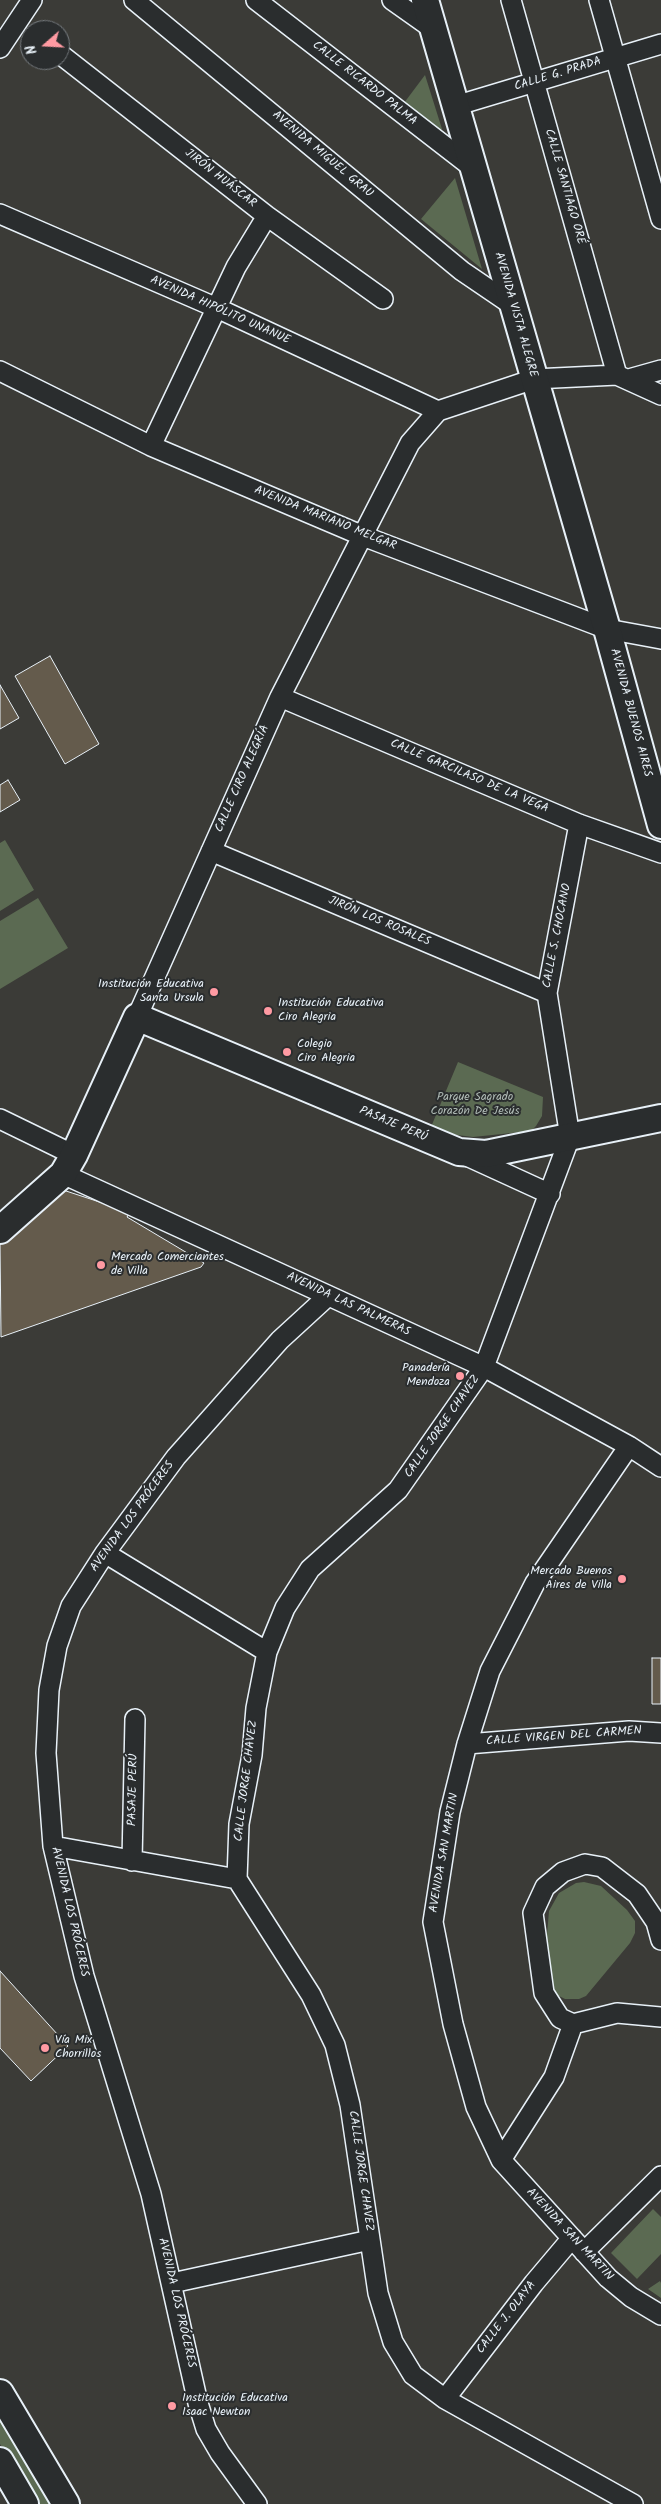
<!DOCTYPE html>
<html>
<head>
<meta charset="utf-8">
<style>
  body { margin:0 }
  #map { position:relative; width:661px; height:2504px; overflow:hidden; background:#3b3b37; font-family:Kalam,sans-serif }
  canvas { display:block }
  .north { position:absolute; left:20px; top:20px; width:50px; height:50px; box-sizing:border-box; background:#2a2d2e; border:1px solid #767b7f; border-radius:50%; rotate:251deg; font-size:14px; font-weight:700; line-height:20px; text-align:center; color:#e8f1f8 }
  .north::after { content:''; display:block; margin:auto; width:18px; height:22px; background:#ff9aa2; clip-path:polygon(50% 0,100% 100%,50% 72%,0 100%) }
</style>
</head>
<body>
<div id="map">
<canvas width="661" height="2504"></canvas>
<div class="north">N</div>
</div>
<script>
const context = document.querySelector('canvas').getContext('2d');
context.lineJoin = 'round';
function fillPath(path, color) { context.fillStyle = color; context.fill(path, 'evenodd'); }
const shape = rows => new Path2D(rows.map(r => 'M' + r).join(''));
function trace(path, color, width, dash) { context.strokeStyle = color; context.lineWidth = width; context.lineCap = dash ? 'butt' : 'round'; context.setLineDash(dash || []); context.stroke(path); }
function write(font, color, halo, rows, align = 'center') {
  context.font = font + ' Kalam,sans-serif'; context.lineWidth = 4; context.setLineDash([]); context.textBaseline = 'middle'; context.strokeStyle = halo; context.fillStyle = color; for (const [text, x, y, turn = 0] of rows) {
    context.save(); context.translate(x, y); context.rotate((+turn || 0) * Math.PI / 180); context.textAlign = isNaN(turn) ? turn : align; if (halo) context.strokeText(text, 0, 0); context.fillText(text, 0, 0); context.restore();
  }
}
fillPath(shape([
  [425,75,442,129,440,132,404,103],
  [455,178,482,269,421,219],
  [5,840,34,890,0,911,0,843],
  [38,898,68,948,0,989,0,921],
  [458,1062,543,1097,542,1116,536,1126,531,1131,473,1137,457,1135,431,1127],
  [584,1882,601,1886,627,1910,635,1921,635,1933,630,1943,586,1996,579,1999,565,1999,551,1992,544,1970,549,1911,559,1893,576,1883],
  [653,2209,661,2217,661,2254,637,2279,611,2253],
  [660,2281,661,2283,661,2298,648,2289],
  [0,2415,53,2504,35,2504,0,2444]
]), '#5b6a52');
const building = shape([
  [50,656,99,744,65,764,15,676,50,656],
  [0,685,19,718,0,729,0,685],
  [8,780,20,800,0,812,0,785,8,780],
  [60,1189,130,1212,127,1217,204,1263,201,1267,1,1337,0,1243,60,1189],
  [652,1658,661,1658,661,1704,652,1704,652,1658],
  [0,1971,68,2046,31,2081,0,2048,0,1971]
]);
fillPath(building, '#645b4c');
trace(building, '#e8f1f8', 1);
const street = shape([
  [134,0,462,271,512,305],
  [256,0,473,168],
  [392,0,433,29],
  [511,0,617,375],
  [599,0,661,219],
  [0,48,32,0],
  [60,54,267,216,383,299],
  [455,106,661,44],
  [0,214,217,308,438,411],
  [0,371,151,446,363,536,607,629,661,639],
  [629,379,661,370],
  [151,446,236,267,267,216],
  [280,697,579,824,661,853],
  [579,824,547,993,570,1137,484,1367,398,1490,310,1569,285,1608,267,1652,256,1708,252,1755,239,1824,237,1879,311,1995,335,2045,350,2105,378,2293,393,2342,413,2375,445,2399,633,2504],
  [211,851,547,993],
  [137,1017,280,697,410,443,438,411,534,379,617,375,661,395],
  [0,1119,74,1155],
  [467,1156,550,1194],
  [63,1174,484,1367,629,1446,661,1467],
  [629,1446,535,1583,490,1671,467,1744,450,1812,433,1922,453,2024,476,2107,501,2160,608,2278,631,2297,661,2315],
  [105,1553,267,1652],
  [467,1744,629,1731,661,1733],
  [53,1846,237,1879],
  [132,1861,135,1719],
  [661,1940,656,1922,637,1894,602,1867,585,1864,563,1872,545,1887,533,1913,544,1993,560,2018,573,2024,617,2013,661,2017],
  [501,2160,554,2077,573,2024],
  [584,2252,661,2176],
  [172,2283,370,2240],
  [445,2399,534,2283,572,2238],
  [257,2504,220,2453,206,2429,198,2403,151,2194,84,1976,53,1846,46,1753,49,1690,57,1646,71,1606,105,1553,176,1457,280,1340,328,1296]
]);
const secondary = shape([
  [425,0,607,629,661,825],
  [0,1230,63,1174,74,1155,137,1017,459,1152,486,1154,661,1118],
  [0,2393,66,2504],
  [0,2461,25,2504]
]);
trace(street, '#e8f1f8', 22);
trace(secondary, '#e8f1f8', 30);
trace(street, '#2a2d2e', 19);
trace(secondary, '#2a2d2e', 26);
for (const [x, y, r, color] of [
  [214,992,5,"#ff9aa2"],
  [268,1011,5,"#ff9aa2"],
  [287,1052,5,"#ff9aa2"],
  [101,1265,5,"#ff9aa2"],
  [460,1376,5,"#ff9aa2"],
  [622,1579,5,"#ff9aa2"],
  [45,2048,5,"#ff9aa2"],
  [172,2406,5,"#ff9aa2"]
]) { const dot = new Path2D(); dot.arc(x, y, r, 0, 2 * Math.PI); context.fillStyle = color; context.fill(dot); trace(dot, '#2a2d2e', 2); }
write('12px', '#e8f1f8', '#2a2d2e', [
  ["CALLE G. PRADA",558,75,-17],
  ["CALLE RICARDO PALMA",364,84,38],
  ["AVENIDA MIGUEL GRAU",322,155,40],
  ["JIRÓN HUÁSCAR",220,179,38],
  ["CALLE SANTIAGO ORÉ",564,187,74],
  ["AVENIDA HIPÓLITO UNANUE",220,311,24],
  ["AVENIDA VISTA ALEGRE",515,315,74],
  ["AVENIDA MARIANO MELGAR",325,519,22],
  ["AVENIDA BUENOS AIRES",630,713,75],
  ["CALLE GARCILASO DE LA VEGA",469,777,23],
  ["CALLE CIRO ALEGRÍA",243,779,-66],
  ["JIRÓN LOS ROSALES",379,922,23],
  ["CALLE S. CHOCANO",558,936,-79],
  ["PASAJE PERÚ",393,1125,23],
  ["AVENIDA LAS PALMERAS",348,1305,25],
  ["CALLE JORGE CHAVEZ",443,1427,-55],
  ["AVENIDA LOS PRÓCERES",133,1517,-54],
  ["CALLE VIRGEN DEL CARMEN",564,1737,-4],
  ["CALLE JORGE CHAVEZ",247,1781,-83],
  ["PASAJE PERÚ",134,1790,-89],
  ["AVENIDA SAN MARTIN",445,1853,-80],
  ["AVENIDA LOS PRÓCERES",69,1912,77],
  ["CALLE JORGE CHAVEZ",360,2171,82],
  ["AVENIDA SAN MARTIN",569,2235,47],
  ["AVENIDA LOS PRÓCERES",176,2303,77],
  ["CALLE J. OLAYA",507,2318,-52]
]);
write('12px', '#e8f1f8', '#2a2d2e', [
  ["Institución Educativa",204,985,"right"],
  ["Santa Ursula",204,999,"right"],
  ["Institución Educativa",278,1004],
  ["Ciro Alegria",278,1018],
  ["Colegio",297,1045],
  ["Ciro Alegria",297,1059],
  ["Mercado Comerciantes",111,1258],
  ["de Villa",111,1272],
  ["Panadería",450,1369,"right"],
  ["Mendoza",450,1383,"right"],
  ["Mercado Buenos",612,1572,"right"],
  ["Aires de Villa",612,1586,"right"],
  ["Vía Mix",55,2041],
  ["Chorrillos",55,2055],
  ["Institución Educativa",182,2399],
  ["Isaac Newton",182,2413]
], 'left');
write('12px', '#b0bbb6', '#2a2d2e', [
  ["Parque Sagrado",475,1098],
  ["Corazón De Jesús",475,1112]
]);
</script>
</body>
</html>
